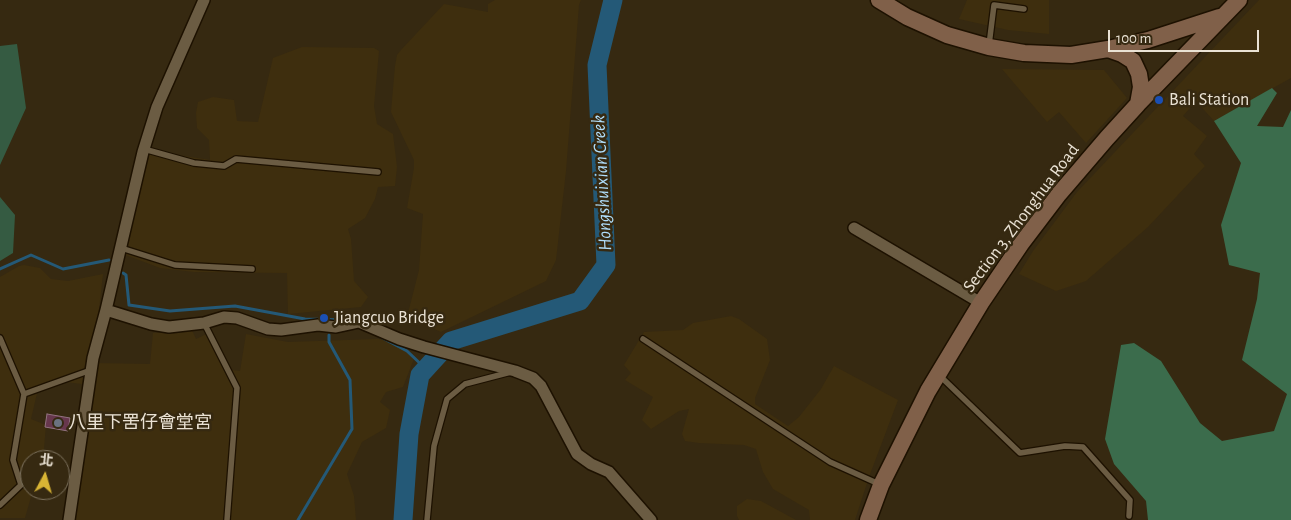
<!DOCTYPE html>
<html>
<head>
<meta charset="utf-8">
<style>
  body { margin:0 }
  #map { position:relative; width:1291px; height:520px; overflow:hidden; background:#362911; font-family:"Alegreya Sans","Noto Sans TC",sans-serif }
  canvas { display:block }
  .north { position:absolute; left:20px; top:450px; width:50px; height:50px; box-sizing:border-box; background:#362911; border:1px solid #7e735f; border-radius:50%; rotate:6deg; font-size:14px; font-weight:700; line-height:20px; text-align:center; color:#eae2d4 }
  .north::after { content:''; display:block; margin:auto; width:18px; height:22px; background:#d8b434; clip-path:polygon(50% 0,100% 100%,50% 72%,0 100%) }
  .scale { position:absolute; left:1108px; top:30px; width:151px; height:22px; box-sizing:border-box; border:2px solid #eae2d4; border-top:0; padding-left:6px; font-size:15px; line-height:18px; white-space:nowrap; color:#eae2d4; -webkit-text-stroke:4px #362911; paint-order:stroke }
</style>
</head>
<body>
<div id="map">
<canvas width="1291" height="520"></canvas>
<div class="north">北</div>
<div class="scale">100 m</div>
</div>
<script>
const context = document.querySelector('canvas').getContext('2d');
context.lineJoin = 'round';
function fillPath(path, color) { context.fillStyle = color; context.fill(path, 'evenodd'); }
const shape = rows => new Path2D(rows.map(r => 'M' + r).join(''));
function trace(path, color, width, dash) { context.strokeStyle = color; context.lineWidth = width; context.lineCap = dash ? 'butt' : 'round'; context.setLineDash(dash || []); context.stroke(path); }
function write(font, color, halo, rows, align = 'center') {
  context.font = font + ' "Alegreya Sans","Noto Sans TC",sans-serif'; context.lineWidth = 5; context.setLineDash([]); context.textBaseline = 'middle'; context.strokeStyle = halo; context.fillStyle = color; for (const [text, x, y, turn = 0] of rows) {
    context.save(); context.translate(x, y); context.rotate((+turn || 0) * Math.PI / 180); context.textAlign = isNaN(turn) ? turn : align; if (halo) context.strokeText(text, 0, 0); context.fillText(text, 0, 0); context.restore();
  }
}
fillPath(shape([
  [495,0,581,0,579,5,566,171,556,260,546,281,441,332,407,317,419,270,423,214,407,208,414,168,414,160,391,112,395,66,397,55,401,50,444,4,488,12,488,4],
  [967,0,1049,0,1049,34,1008,30,959,19],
  [1259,0,1291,0,1291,78,1214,121,1196,101,1183,116,1207,136,1194,154,1205,166,1148,227,1086,281,1056,291,1019,274,1033,251,1077,192],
  [302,47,374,48,379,51,374,106,377,124,393,134,397,167,395,186,378,187,375,199,365,218,348,229,351,239,354,281,368,297,361,307,288,314,287,273,194,272,160,268,123,254,151,147,172,154,210,160,209,140,197,128,196,113,198,102,213,97,234,100,237,121,258,122,273,58],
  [1002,69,1104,70,1127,98,1086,143,1059,112,1047,122],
  [24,265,40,268,51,279,68,281,103,274,93,363,150,364,153,333,192,330,196,339,211,332,228,367,232,370,240,371,246,334,288,342,377,339,388,340,415,356,403,387,386,392,380,402,390,410,386,428,362,442,347,474,354,496,356,520,66,520,82,384,56,381,50,389,38,389,31,419,46,425,43,460,30,460,30,490,33,490,25,518,0,518,0,277,19,266],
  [731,316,739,319,767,339,770,360,755,398,755,404,788,426,799,417,821,389,834,366,898,400,869,477,855,520,810,520,809,510,773,489,763,472,756,449,744,445,699,443,685,441,682,434,689,409,679,411,651,429,642,420,653,397,625,380,631,373,624,365,644,332,683,330,693,323],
  [747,499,761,501,796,520,739,520,737,516,737,506]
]), '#3e2e0e');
fillPath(shape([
  [17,44,26,108,0,165,0,46],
  [0,197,15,215,13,253,0,261]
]), '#355b42');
fillPath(shape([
  [1272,88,1277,93,1257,126,1283,127,1291,110,1291,520,1148,520,1146,501,1114,464,1105,439,1121,345,1134,343,1161,361,1200,423,1222,441,1274,431,1287,394,1242,360,1257,299,1260,273,1229,265,1221,225,1241,163,1214,121]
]), '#3b6c4c');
trace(shape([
  [0,269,31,255,63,269,109,260],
  [123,273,126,275,129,305,170,311,235,306,305,319,345,320],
  [377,335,407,351,426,369],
  [298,520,352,429,350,380,329,342,329,335]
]), '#245977', 3);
trace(shape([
  [403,520,409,434,420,375,451,341,580,301,606,265,597,65,613,0]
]), '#245977', 19);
const building = shape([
  [47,414,70,418,68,431,45,427,47,414]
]);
fillPath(building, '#67374d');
trace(building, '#927380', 1);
const lane = shape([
  [989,45,994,5,1024,9],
  [144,149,194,163,224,166,236,159,378,172],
  [121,248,175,265,252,269],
  [204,323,237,388,227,520],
  [0,338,24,394,91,370],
  [643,339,830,462,879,484],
  [940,376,1020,453,1065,446,1083,447,1130,500,1129,516],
  [0,505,21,485,13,460,24,394],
  [427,520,434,446,447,399,465,384,511,372]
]);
const street = shape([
  [854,228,981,303],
  [106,310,151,324,169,327,204,323,224,317,237,318,268,329,281,330,318,325,336,327,359,322,399,339,424,347,515,371,533,378,541,386,577,454,591,464,609,472,651,520],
  [69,520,93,358,106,310,143,152,157,107,204,0]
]);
const secondary = shape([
  [879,0,907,17,947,35,989,47,1024,53,1071,55,1108,49,1148,40,1219,17],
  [1108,49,1122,54,1133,61,1139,74,1141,87,1138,104],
  [868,520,881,485,928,391,981,303,1021,244,1059,194,1107,138,1138,104,1239,0]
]);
trace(lane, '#1d1100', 8);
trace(street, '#1d1100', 14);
trace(secondary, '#1d1100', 19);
trace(lane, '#6b5c43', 5.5);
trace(street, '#6b5c43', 11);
trace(secondary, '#806049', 16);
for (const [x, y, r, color] of [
  [1159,100,5,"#1a4fb4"],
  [324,318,5,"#1a4fb4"],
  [58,423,5,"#6b7280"]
]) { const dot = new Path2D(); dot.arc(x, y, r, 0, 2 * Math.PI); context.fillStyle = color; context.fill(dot); trace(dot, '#362911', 2); }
write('18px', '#eae2d4', '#362911', [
  ["Bali Station",1169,100],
  ["Jiangcuo Bridge",334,318],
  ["八里下罟仔會堂宮",68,423]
], 'left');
write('18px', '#eae2d4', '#362911', [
  ["Section 3, Zhonghua Road",1021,218,-53]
]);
write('italic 19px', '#b0defb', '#362911', [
  ["Hongshuixian Creek",602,183,-93]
]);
</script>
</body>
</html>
